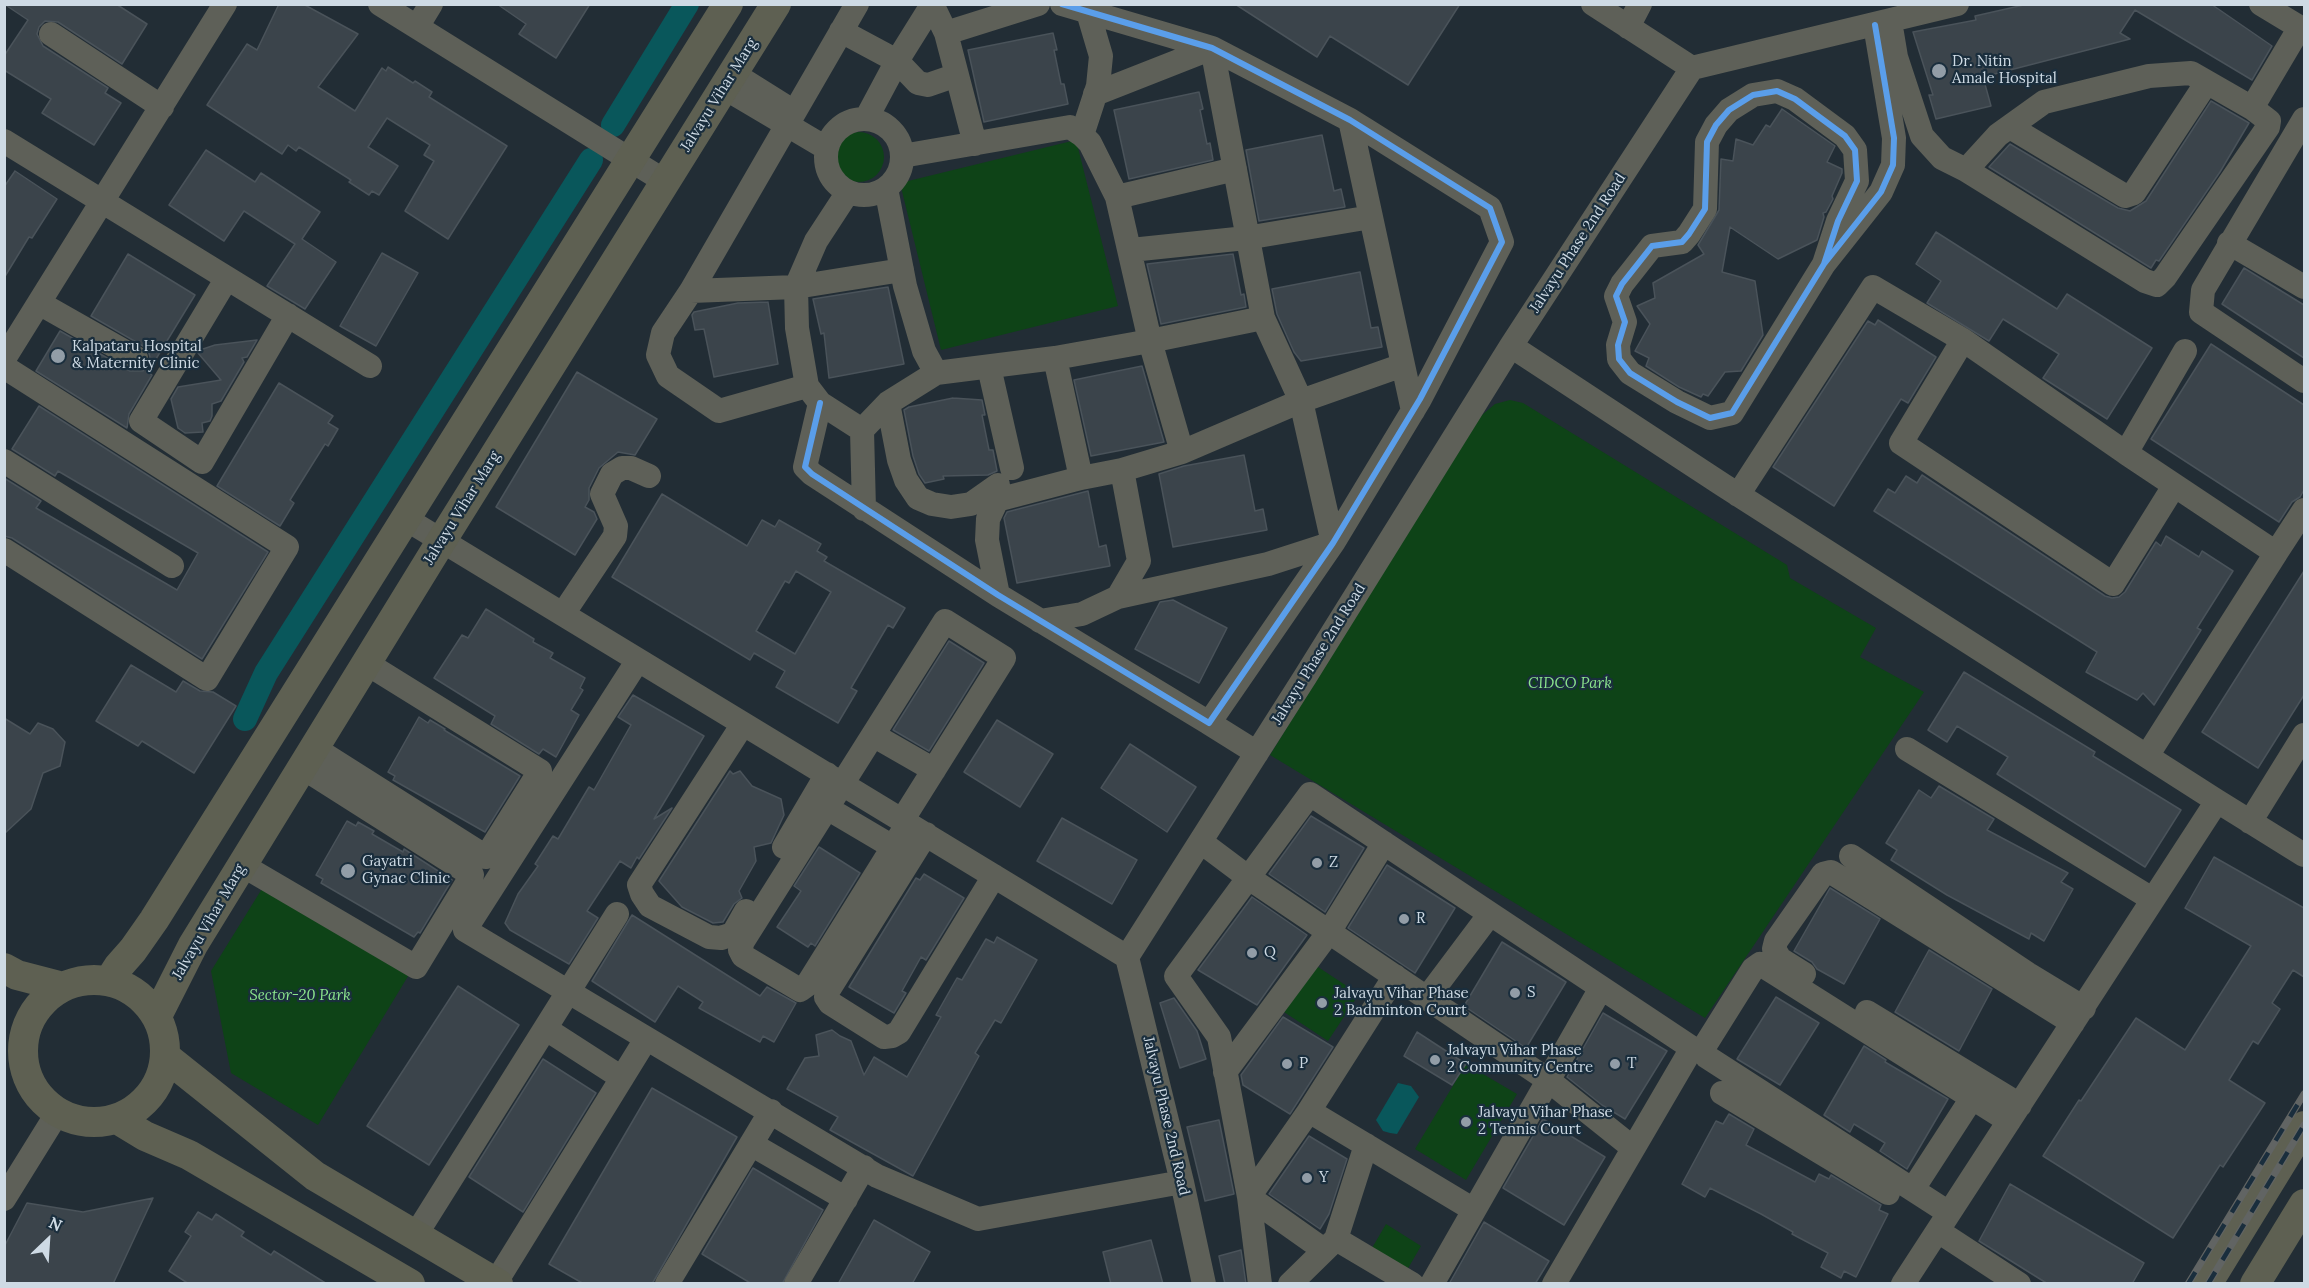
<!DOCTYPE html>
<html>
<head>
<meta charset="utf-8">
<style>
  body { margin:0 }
  #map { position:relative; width:2309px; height:1288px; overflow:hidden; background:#222d35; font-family:Lora,serif }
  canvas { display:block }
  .frame { position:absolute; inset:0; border:6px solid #cedae4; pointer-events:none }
  .north { position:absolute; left:18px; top:1210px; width:60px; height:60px; -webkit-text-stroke:4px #1a2e3d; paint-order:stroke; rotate:25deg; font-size:16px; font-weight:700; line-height:24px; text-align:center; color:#cedae4 }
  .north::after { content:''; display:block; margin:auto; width:21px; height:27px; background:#cedae4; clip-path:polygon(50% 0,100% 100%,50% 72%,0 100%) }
</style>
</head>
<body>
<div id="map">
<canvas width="2309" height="1288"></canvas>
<div class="frame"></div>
<div class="north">N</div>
</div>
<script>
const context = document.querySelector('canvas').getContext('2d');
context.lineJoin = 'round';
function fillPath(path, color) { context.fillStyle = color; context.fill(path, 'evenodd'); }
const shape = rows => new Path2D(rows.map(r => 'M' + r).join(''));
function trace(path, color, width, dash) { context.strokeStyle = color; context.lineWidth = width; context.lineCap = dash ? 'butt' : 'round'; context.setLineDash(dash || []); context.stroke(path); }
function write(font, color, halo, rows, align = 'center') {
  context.font = font + ' Lora,serif'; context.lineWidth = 4.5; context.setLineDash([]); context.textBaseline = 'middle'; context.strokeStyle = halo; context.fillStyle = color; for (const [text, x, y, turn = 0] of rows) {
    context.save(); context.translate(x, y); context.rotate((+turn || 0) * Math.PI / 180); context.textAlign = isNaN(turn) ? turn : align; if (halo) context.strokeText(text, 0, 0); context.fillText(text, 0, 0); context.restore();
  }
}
fillPath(shape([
  '834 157a25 25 0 1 1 50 0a25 25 0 1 1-50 0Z',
  [1076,140,1118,306,941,350,900,183],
  [1510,400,1523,403,1787,565,1790,578,1876,628,1860,657,1924,692,1705,1018,1270,755,1476,420,1495,404],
  [268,879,413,968,318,1125,231,1073,211,971],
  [1315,965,1359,994,1328,1041,1284,1012],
  [1466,1064,1517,1094,1466,1180,1415,1149],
  [1386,1224,1421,1246,1400,1282,1365,1260]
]), '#0e4317');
fillPath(shape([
  [1398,1083,1411,1086,1419,1097,1397,1134,1390,1133,1383,1131,1376,1120]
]), '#09575b');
trace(shape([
  [591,160,613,125]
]), '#09575b', 7);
trace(shape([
  [613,125,687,4],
  [245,719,266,673,591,160]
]), '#09575b', 24);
const building = shape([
  [4,4,116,4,147,24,122,64,58,22,45,21,39,27,37,34,43,46,108,88,105,93,121,103,94,145,42,113,51,99,4,70,4,56,28,20,4,4],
  [279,4,303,4,358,34,318,87,355,111,382,68,386,71,388,67,413,83,415,81,432,92,429,97,507,146,448,239,405,211,434,161,424,155,430,145,387,118,368,147,398,166,379,195,372,191,369,195,349,182,351,180,299,147,296,151,288,145,282,154,207,105,247,44,257,50,279,4],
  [497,4,590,4,556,58,519,34,526,24,497,4],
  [1235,4,1460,4,1408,85,1330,36,1317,57,1235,4],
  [2028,4,2211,4,2272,46,2252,80,2135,10,2120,33,2130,39,1983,77,1991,106,1936,119,1929,95,1933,95,1913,32,1976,20,1975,16,2028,4],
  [1053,33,1057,50,1054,50,1061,84,1064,84,1068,104,984,122,968,50,1053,33],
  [1199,92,1203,109,1200,110,1207,144,1210,143,1213,160,1129,179,1114,110,1199,92],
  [2211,101,2249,123,2220,172,2159,261,2156,260,2151,268,1989,167,2010,144,2118,208,2130,211,2146,201,2211,101],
  [1782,109,1835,146,1827,162,1842,169,1842,173,1832,196,1833,199,1826,212,1823,213,1824,217,1817,240,1778,259,1730,227,1722,272,1755,281,1763,335,1741,371,1725,372,1708,396,1703,394,1701,397,1679,387,1646,366,1649,358,1635,351,1650,324,1637,306,1655,298,1653,283,1704,254,1698,245,1719,210,1721,159,1733,161,1736,139,1753,145,1766,125,1770,127,1782,109],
  [1322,135,1334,191,1341,189,1345,207,1259,221,1246,150,1322,135],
  [206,150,255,182,261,173,320,212,302,239,336,262,305,309,267,286,295,244,244,211,224,241,169,205,206,150],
  [15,171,57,199,32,238,29,237,4,278,4,187,15,171],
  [1936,232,2057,309,2067,294,2152,348,2107,419,2043,378,2059,354,2003,319,1989,341,1927,303,1941,281,1916,264,1936,232],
  [382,253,418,273,376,346,340,326,382,253],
  [128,254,195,295,148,372,152,375,129,414,127,428,36,371,60,331,130,371,143,371,148,365,150,357,148,350,143,346,91,316,128,254],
  [1233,254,1241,295,1244,294,1246,307,1161,324,1147,264,1233,254],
  [2244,268,2304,305,2304,358,2222,304,2244,268],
  [1360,272,1371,328,1378,327,1382,347,1301,361,1294,352,1277,314,1272,289,1360,272],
  [888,287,904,364,829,378,824,333,821,334,813,299,888,287],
  [768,302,778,364,714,377,704,329,695,330,692,315,694,312,738,303,768,302],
  [1878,320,1936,357,1908,403,1901,399,1834,506,1773,467,1868,321,1875,325,1878,320],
  [257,340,247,357,242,358,244,362,221,401,212,404,212,416,210,421,202,423,203,432,185,433,178,428,171,399,178,387,221,380,198,353,200,350,215,345,257,340],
  [2211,344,2304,405,2304,490,2300,497,2292,502,2279,522,2151,439,2211,344],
  [1142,366,1164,442,1091,456,1074,380,1142,366],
  [577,372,657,419,635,455,618,452,599,468,589,488,589,500,585,507,594,512,597,519,575,555,496,507,577,372],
  [279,383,333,416,328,423,338,429,328,446,325,444,290,500,294,503,280,526,217,486,279,383],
  [953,398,982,400,985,415,982,415,989,450,993,450,997,471,988,475,943,476,944,479,925,483,919,474,913,456,904,410,909,407,953,398],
  [39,406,268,552,202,659,12,538,4,536,4,478,41,501,36,508,177,590,198,553,58,471,55,476,12,449,39,406],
  [1244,455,1255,511,1263,509,1267,530,1173,547,1159,474,1184,466,1244,455],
  [1922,475,2105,596,2112,598,2119,597,2125,592,2156,542,2161,546,2166,536,2199,557,2202,551,2233,571,2197,628,2201,630,2154,705,2143,693,2137,700,2086,672,2097,652,1874,511,1888,489,1895,493,1906,476,1917,483,1922,475],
  [1088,491,1099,547,1106,545,1110,566,1017,583,1004,518,1007,512,1088,491],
  [662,494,747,546,762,520,775,527,779,520,821,544,817,551,827,557,824,561,905,608,893,628,888,625,861,671,851,688,857,691,838,723,776,687,785,671,754,653,750,660,612,577,662,494],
  [796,571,831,592,795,654,756,631,785,581,789,583,796,571],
  [2304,571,2304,695,2258,768,2202,732,2304,571],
  [1173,600,1227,628,1199,683,1135,649,1160,602,1173,600],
  [486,609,534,639,533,642,553,653,550,658,585,678,580,688,583,690,571,710,579,715,556,757,543,749,539,754,491,724,495,716,434,678,462,635,468,638,486,609],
  [949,641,984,663,929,751,893,730,949,641],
  [131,665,176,692,183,681,200,691,213,692,236,706,194,773,142,741,138,746,96,721,131,665],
  [1964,672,2095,752,2093,756,2181,810,2145,867,1997,774,2008,757,1957,726,1947,742,1928,730,1964,672],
  [633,695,704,736,654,819,672,808,639,859,637,857,631,868,620,861,587,911,598,918,569,964,510,930,505,923,518,894,538,866,535,864,553,836,558,839,589,787,594,790,631,725,618,717,633,695],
  [419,717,428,723,430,720,445,729,444,730,520,776,485,832,393,780,395,776,388,772,419,717],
  [4,718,30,734,38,723,53,729,65,742,60,766,43,773,31,809,4,834,4,718],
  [997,720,1053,754,1020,807,964,772,997,720],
  [1130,744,1196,787,1167,832,1101,788,1130,744],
  [730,771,733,774,740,771,752,786,781,799,784,815,771,843,754,847,756,861,739,891,742,898,734,904,723,922,713,923,682,907,659,881,730,771],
  [1939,786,1994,819,1987,830,2068,873,2061,882,2073,889,2044,941,2031,933,2029,939,1947,895,1891,860,1897,850,1886,843,1919,790,1931,798,1939,786],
  [1311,816,1364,848,1325,912,1269,874,1311,816],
  [1062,818,1137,860,1112,904,1037,861,1062,818],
  [347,821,356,826,358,822,374,831,372,834,403,852,404,849,452,880,420,933,418,932,414,937,321,883,323,879,316,875,347,821],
  [819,847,860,873,815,946,811,943,808,947,777,927,801,891,794,886,819,847],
  [2214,857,2304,908,2304,977,2293,970,2272,1003,2280,1009,2258,1044,2253,1041,2229,1080,2265,1103,2223,1167,2220,1165,2173,1238,2043,1156,2079,1100,2081,1101,2136,1018,2185,1050,2251,946,2185,908,2214,857],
  [1387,865,1455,908,1415,973,1348,928,1387,865],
  [924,874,964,898,926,960,921,957,902,991,906,993,894,1013,849,987,916,878,920,880,924,874],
  [1830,888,1880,919,1844,984,1817,969,1812,962,1794,951,1830,888],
  [1252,897,1307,935,1257,1005,1198,970,1252,897],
  [632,915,760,996,767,987,796,1003,774,1042,763,1036,760,1042,699,1008,703,1002,678,986,655,1022,592,981,632,915],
  [997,937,1037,960,1001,1023,995,1020,975,1053,979,1056,913,1176,830,1130,838,1117,787,1089,805,1058,819,1056,816,1035,832,1030,840,1036,851,1041,864,1075,874,1057,907,1077,941,1017,936,1015,957,978,962,980,986,939,994,943,997,937],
  [1502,942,1566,982,1526,1048,1464,1006,1502,942],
  [1929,950,1992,989,1959,1051,1895,1012,1929,950],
  [458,986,519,1025,429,1165,367,1126,458,986],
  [1776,997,1819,1023,1780,1085,1737,1059,1776,997],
  [1174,998,1197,1031,1206,1059,1180,1068,1160,1003,1174,998],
  [1603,1013,1667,1051,1625,1119,1602,1105,1567,1077,1603,1013],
  [1283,1017,1333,1047,1290,1114,1243,1085,1241,1075,1283,1017],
  [1417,1032,1466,1064,1452,1085,1404,1056,1417,1032],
  [1864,1046,1886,1060,1885,1062,1948,1099,1907,1169,1880,1151,1885,1143,1854,1124,1850,1132,1824,1115,1864,1046],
  [543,1059,596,1093,523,1212,469,1177,543,1059],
  [652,1088,737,1137,652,1284,584,1284,549,1264,652,1088],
  [1729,1114,1754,1129,1746,1145,1815,1182,1819,1174,1829,1179,1831,1175,1881,1205,1879,1210,1888,1214,1856,1277,1844,1271,1841,1278,1821,1267,1828,1253,1792,1234,1793,1232,1761,1214,1710,1188,1705,1197,1682,1184,1716,1121,1723,1124,1729,1114],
  [1543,1119,1605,1157,1564,1225,1503,1188,1543,1119],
  [1219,1120,1234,1194,1205,1201,1187,1127,1219,1120],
  [1309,1136,1347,1159,1329,1214,1320,1229,1269,1194,1309,1136],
  [753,1168,823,1210,782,1284,752,1284,702,1254,753,1168],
  [2010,1184,2144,1263,2132,1284,2048,1284,1979,1241,2010,1184],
  [153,1198,113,1284,4,1284,4,1247,27,1203,83,1212,153,1198],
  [198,1212,212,1220,216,1214,244,1232,241,1236,271,1255,274,1251,327,1284,189,1284,169,1271,191,1236,185,1232,198,1212],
  [874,1220,930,1252,912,1284,838,1284,874,1220],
  [1484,1222,1549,1261,1535,1284,1449,1284,1484,1222],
  [1151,1240,1163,1284,1111,1284,1103,1252,1151,1240],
  [1241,1250,1246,1284,1225,1284,1219,1256,1241,1250]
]);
fillPath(building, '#3b444b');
trace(building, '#4a535a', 1.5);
trace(shape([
  [380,4,666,182],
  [932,4,946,33,975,144],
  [1593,4,1692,68,1957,4],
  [2261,4,2304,30],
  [417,27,431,4],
  [1628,27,1640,4],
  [841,31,897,61,918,83,928,85,957,75],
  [946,33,1038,4],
  [1892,33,1896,57,1922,136,1942,158,1966,170,2145,281,2157,285,2165,277,2268,127,2269,121,2252,108,2300,27],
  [51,34,162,107],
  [732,73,783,105],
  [723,87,826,148],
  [866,119,897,61,932,5],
  [2304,119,2203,290,2201,312,2304,381],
  '826 157a38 38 0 1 1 76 0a38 38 0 1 1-76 0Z',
  [1350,120,1413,411],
  [2010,127,2125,196,2134,193,2207,82],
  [1082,135,1098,86,1101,56,1088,12],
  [4,141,370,366],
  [1966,170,1998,135,2044,102,2149,76,2191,73,2252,108],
  [886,188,905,286,924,351,936,373,1055,358,1150,341,1117,197,1090,143,1082,135,1070,127,902,156],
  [848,192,816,241,796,287,797,328,807,386,820,403,862,430],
  [1117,197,1235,169],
  [2229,243,2304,287],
  [1131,250,1246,238,1371,217],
  [1824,264,1838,221,1857,181,1855,150,1845,136,1795,99,1777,91,1753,95,1729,110,1716,125,1707,142,1705,209,1689,234,1682,242,1652,246,1622,284,1616,296,1625,322,1618,345,1619,359,1630,373,1677,402,1710,418,1732,413,1824,264,1881,192,1893,165,1894,138,1875,25],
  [227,278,141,421,202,462,288,315],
  [691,291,796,287,902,270],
  [39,303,136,358],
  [1963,340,1901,443,2113,584,2174,486],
  [1511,346,1723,485,2217,801,2304,855],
  [1055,358,1081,478],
  [4,359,225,4],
  [4,367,287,547,207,679,4,550],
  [989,367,1012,468],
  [807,386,719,411,668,376,658,355,663,333,691,291,857,4],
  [820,403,805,467,812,474,998,595,1209,723,1333,543,1420,399,1502,242,1490,208,1350,120,1212,48,1062,4],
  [888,403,899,460,906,480,918,498,932,504,951,507,971,504,998,485],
  [1182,452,1150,341,1263,318],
  [4,461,172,566],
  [1738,495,1873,287,1963,340,2126,453],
  [864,509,862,430,888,403,936,373],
  [406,519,1127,957],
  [2276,553,2304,510],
  [998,595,987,540,988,519,997,500,1081,478,1122,470,1182,452,1301,401,1263,318,1212,48,1095,94],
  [1118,597,1268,564,1333,543,1301,401,1403,365],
  [563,614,615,536,616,526,602,494,612,474,622,468,631,468,649,476],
  [1040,621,1082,614,1118,597,1139,561,1122,470],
  [638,660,465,930,877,1176,978,1219,1182,1182],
  [1209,723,1257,753],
  [743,724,639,885,642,894,650,906,709,937,721,938,733,934,746,911],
  [873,735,934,770],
  [314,748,486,857,540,771,366,663],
  [1907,749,2152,899],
  [2147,756,2276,553,2126,453,2185,351],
  [827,808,893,847],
  [903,819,1004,658,945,621,743,941,740,950,743,956,800,990,807,985,908,823],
  [2250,822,2304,735],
  [926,834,828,991,826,997,830,1003,884,1037,892,1036,899,1032,994,876],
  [1201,842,1249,878,1548,1080,1633,1148],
  [784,847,827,774],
  [1851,856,2028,974,2084,1008],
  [242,865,416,967,472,875,302,767],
  [1804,974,1780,959,1774,949,1776,941,1823,874,1831,872,2073,1023],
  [1427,998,1490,914],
  [1867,1012,2020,1105],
  [546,1029,622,1078],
  [1225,1072,1329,932,1384,843],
  [1722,1093,1888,1193],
  [1309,1111,1474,1210],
  [751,1144,846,1199],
  [1913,1189,1972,1098],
  [4,1199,58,1112],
  [1949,1213,1707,1057,1703,1051,1706,1044,1753,969,1760,964,1773,972,2009,1121],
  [1938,1231,2019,1284],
  [415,1236,617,914],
  [1336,1239,1366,1145],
  [1324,1250,1249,1197,1309,1111,1395,976],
  [496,1282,646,1039],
  [667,1284,771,1111],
  [796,1284,864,1167],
  [1204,1284,1182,1182,1127,957,1305,677,1511,346,1692,68],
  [1260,1284,1249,1197,1219,1037,1176,976,1310,794,1692,1048,1554,1284],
  [1290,1284,1336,1239,1412,1284],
  [1432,1284,1601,988],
  [1903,1284,2217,801]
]), '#5e6058', 24);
trace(shape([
  [4,968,17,975,63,987],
  '23 1051a71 71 0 1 1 142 0a71 71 0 1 1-142 0Z',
  [109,981,118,967,133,950,154,920,728,4],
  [157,1016,193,945,442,540,776,4],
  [166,1057,315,1176,498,1284],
  [117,1119,145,1136,189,1155,410,1284],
  [2207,1284,2304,1126],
  [2255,1284,2304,1204]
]), '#5e6052', 30);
const rail = shape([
  [2188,1284,2304,1094],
  [2208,1284,2304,1125]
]);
trace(rail, '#616463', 7);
trace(rail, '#1a2e3d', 4.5, [14]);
trace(shape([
  [1824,264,1838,221,1857,181,1855,150,1845,136,1795,99,1777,91,1753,95,1729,110,1716,125,1707,142,1705,209,1689,234,1682,242,1652,246,1622,284,1616,296,1625,322,1618,345,1619,359,1630,373,1677,402,1710,418,1732,413,1824,264,1881,192,1893,165,1894,138,1875,25],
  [820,403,805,467,812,474,998,595,1209,723,1333,543,1420,399,1502,242,1490,208,1350,120,1212,48,1062,4]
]), '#5a9eea', 6);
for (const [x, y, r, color] of [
  [1939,71,8,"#929da7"],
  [58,356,8,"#929da7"],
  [1317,863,6,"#929da7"],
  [348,871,8,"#929da7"],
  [1404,919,6,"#929da7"],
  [1252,953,6,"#929da7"],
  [1515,993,6,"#929da7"],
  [1322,1003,6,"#929da7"],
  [1435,1060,6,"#929da7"],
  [1287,1064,6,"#929da7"],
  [1615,1064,6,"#929da7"],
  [1466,1122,6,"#929da7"],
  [1307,1178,6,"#929da7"]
]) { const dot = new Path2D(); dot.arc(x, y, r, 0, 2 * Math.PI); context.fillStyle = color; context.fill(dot); trace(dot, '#1a2e3d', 2); }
write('15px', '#cedae4', '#1a2e3d', [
  ["Dr. Nitin",1952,62],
  ["Amale Hospital",1952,79],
  ["Kalpataru Hospital",72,347],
  ["& Maternity Clinic",72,364],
  ["Gayatri",362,862],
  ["Gynac Clinic",362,879],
  ["Z",1329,863],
  ["R",1416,919],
  ["Q",1264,953],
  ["S",1527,993],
  ["Jalvayu Vihar Phase",1334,994],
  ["2 Badminton Court",1334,1011],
  ["Jalvayu Vihar Phase",1447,1051],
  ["2 Community Centre",1447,1068],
  ["P",1299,1064],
  ["T",1627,1064],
  ["Jalvayu Vihar Phase",1478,1113],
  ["2 Tennis Court",1478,1130],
  ["Y",1319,1178]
], 'left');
write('15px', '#cedae4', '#1a2e3d', [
  ["Jalvayu Vihar Marg",719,95,-58],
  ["Jalvayu Phase 2nd Road",1578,243,-57],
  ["Jalvayu Vihar Marg",462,508,-58],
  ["Jalvayu Phase 2nd Road",1319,654,-58],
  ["Jalvayu Vihar Marg",209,922,-60],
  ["Jalvayu Phase 2nd Road",1166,1116,77]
]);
write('italic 15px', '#8be48c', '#1a2e3d', [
  ["CIDCO Park",1570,684],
  ["Sector-20 Park",300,996]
]);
</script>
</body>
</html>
